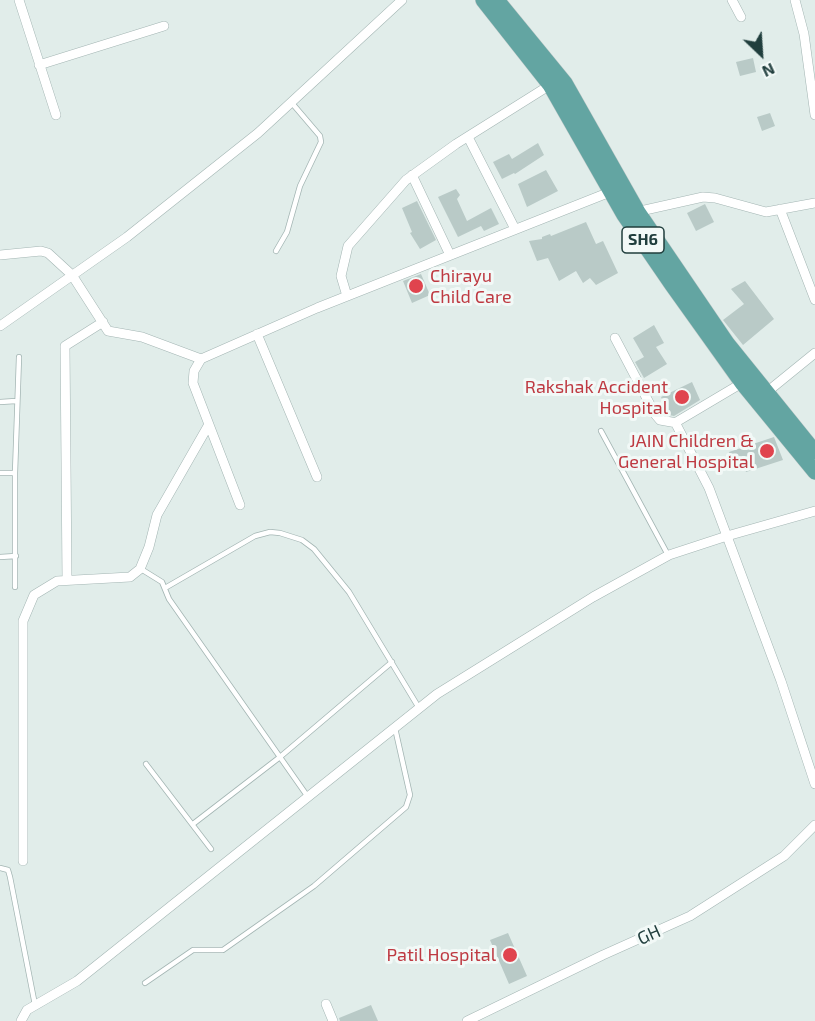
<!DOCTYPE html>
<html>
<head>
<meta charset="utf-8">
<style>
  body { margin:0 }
  #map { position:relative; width:815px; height:1021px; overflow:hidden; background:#e1edea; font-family:"Exo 2",sans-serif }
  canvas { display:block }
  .north { position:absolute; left:731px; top:24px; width:60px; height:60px; -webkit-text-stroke:4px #f2f9f7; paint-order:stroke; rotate:155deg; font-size:16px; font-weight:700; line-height:24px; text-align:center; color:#203e3d }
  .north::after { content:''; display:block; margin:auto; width:21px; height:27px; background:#203e3d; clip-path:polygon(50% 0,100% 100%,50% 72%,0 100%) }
</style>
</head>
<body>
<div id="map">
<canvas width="815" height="1021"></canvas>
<div class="north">N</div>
</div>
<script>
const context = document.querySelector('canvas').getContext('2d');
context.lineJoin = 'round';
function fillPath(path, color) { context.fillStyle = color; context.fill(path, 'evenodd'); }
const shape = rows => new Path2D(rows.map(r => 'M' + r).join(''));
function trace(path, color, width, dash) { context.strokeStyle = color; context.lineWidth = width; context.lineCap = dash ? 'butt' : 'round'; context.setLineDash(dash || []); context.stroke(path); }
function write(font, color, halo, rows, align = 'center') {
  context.font = font + ' "Exo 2",sans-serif'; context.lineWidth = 6; context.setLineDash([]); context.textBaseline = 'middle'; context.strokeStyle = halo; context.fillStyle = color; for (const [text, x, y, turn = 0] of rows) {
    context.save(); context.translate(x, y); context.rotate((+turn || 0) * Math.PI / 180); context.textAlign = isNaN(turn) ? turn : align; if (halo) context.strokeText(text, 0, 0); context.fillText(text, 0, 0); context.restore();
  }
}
fillPath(shape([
  [753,58,756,72,740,76,736,62],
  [770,113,775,126,762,131,757,117],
  [538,143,544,155,515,174,514,173,502,179,493,162,509,154,512,159],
  [546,170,558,191,527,207,518,184],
  [456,189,460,195,457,199,467,221,491,208,499,224,484,231,481,226,458,237,438,197],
  [417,201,436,240,420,249,410,233,412,232,402,208],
  [705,204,714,222,696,231,687,213],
  [586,222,596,244,603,241,618,273,596,285,590,278,583,283,576,271,559,281,548,258,537,261,529,241,542,239,542,237,550,234,551,236],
  [421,274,430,295,412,303,403,281],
  [745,281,774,319,743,345,723,320,744,304,731,289],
  [654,325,664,343,656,347,667,364,644,378,635,362,644,357,633,338],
  [692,382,700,400,674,416,669,415,661,397],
  [774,437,783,460,746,472,742,459,732,462,729,452],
  [508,933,527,976,509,984,490,940],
  [371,1005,378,1021,340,1021,339,1018]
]), '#b9cac7');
const service = shape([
  [276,251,287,232,300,186,321,142,320,136,291,102],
  [0,402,16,401],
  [601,431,668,555],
  [0,473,15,473],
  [0,557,16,556],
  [141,569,162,582,169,599,308,797],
  [15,587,15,473,19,357],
  [165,588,255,536,270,532,280,533,302,540,314,549,349,592,419,708],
  [146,764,211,849],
  [193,824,280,757,392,662],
  [0,868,8,870,10,877,35,1005],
  [145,983,193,950,223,950,314,886,406,807,410,795,395,728]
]);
const minor = shape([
  [19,0,56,115],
  [732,0,741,17],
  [795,0,804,34,815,115],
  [39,65,164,26],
  [468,137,515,229],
  [412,175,450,255],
  [780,209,815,300],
  [636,212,703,197,715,198,766,212,815,203],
  [0,255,41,251,48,253,72,275,108,331,142,337,201,359],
  [347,296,341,276,348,246,406,180,456,144,550,85],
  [0,326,127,237,258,133,402,0],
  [257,334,317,477],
  [615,338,655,414,660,420,677,423],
  [742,383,678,421,676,424,709,488,781,681,815,784],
  [767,392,815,353],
  [240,505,193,383,194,371,201,359,317,308,610,192],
  [67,580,65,346,103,322],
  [23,861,23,621,34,595,57,581,130,577,140,569,149,547,157,515,208,426],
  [326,1004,333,1021],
  [21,1021,27,1010,77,981,437,694,593,597,669,555,727,536,815,511],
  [467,1021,603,955,690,916,784,856,815,825]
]);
const primary = shape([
  [483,0,550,85,624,215,672,285,742,383,815,472],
  [497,0,565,83,638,212,727,343,815,452]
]);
trace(service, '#a3b5b3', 6);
trace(minor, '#a3b5b3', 10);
trace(primary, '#c1c9c9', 16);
trace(service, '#fff', 4.5);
trace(minor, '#fff', 9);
trace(primary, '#63a5a2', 15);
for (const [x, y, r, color] of [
  [416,286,8,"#e0444e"],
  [682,397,8,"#e0444e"],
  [767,451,8,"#e0444e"],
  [510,955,8,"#e0444e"]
]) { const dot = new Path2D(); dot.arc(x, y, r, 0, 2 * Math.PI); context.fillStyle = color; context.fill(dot); trace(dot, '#f2f9f7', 2); }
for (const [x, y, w] of [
  [643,240,42]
]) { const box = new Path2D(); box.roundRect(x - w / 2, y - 13, w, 26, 4.5); context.fillStyle = '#f2f9f7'; context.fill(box); trace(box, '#203e3d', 1.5); }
write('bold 16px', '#203e3d', null, [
  ["SH6",643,240]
]);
write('18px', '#be3a42', '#f2f9f7', [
  ["Chirayu",430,276,"left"],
  ["Child Care",430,297,"left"],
  ["Rakshak Accident",668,387],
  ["Hospital",668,408],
  ["JAIN Children &",754,441],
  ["General Hospital",754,462],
  ["Patil Hospital",496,955]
], 'right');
write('18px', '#203e3d', '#f2f9f7', [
  ["GH",649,935,-24]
]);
</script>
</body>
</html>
